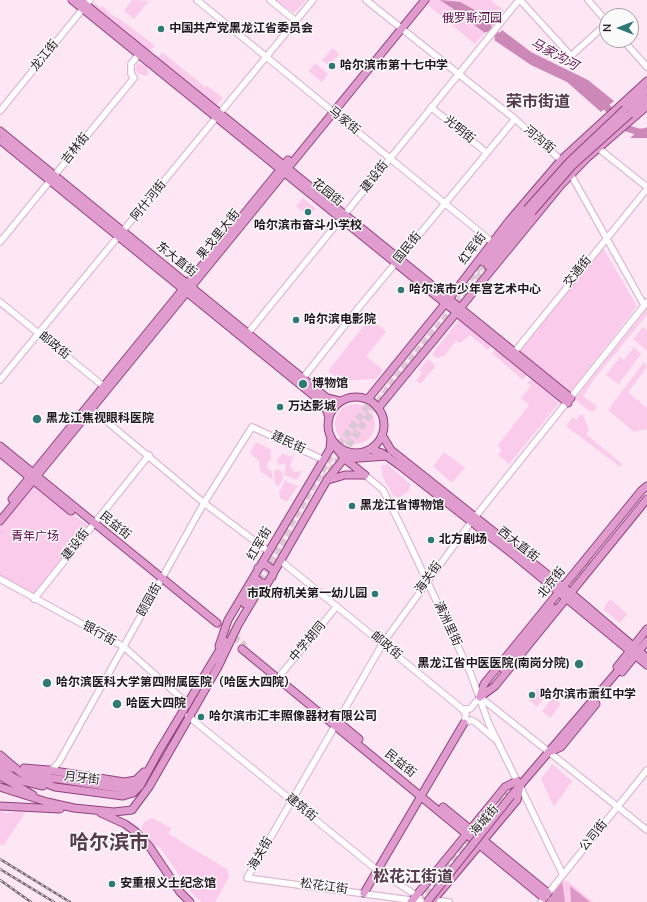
<!DOCTYPE html>
<html>
<head>
<meta charset="utf-8">
<style>
  body { margin:0 }
  #map { position:relative; width:647px; height:902px; overflow:hidden; background:#fde7f5; font-family:"Nunito Sans",sans-serif }
  canvas { display:block }
  .north { position:absolute; left:599px; top:8px; width:40px; height:40px; box-sizing:border-box; background:#fbfbfb; border:1px solid #a49fa3; border-radius:50%; rotate:270deg; font-size:11px; font-weight:700; line-height:16px; text-align:center; color:#22161e }
  .north::after { content:''; display:block; margin:auto; width:14px; height:18px; background:#307974; clip-path:polygon(50% 0,100% 100%,50% 72%,0 100%) }
</style>
</head>
<body>
<div id="map">
<canvas width="647" height="902"></canvas>
<div class="north">N</div>
</div>
<script>
const context = document.querySelector('canvas').getContext('2d');
context.lineJoin = 'round';
function fillPath(path, color) { context.fillStyle = color; context.fill(path, 'evenodd'); }
const shape = rows => new Path2D(rows.map(r => 'M' + r).join(''));
function trace(path, color, width, dash) { context.strokeStyle = color; context.lineWidth = width; context.lineCap = dash ? 'butt' : 'round'; context.setLineDash(dash || []); context.stroke(path); }
function write(font, color, halo, rows, align = 'center') {
  context.font = font + ' "Nunito Sans","Noto Sans SC",sans-serif'; context.lineWidth = 3; context.setLineDash([]); context.textBaseline = 'middle'; context.strokeStyle = halo; context.fillStyle = color; for (const [text, x, y, turn = 0] of rows) {
    context.save(); context.translate(x, y); context.rotate((+turn || 0) * Math.PI / 180); context.textAlign = isNaN(turn) ? turn : align; if (halo) context.strokeText(text, 0, 0); context.fillText(text, 0, 0); context.restore();
  }
}
fillPath(shape([
  [132,0,149,1,134,19,124,11],
  [276,0,306,0,294,13],
  [429,0,491,0,504,11,475,44,428,5],
  [95,3,100,8,102,6,116,18,117,17,154,45,153,48,148,52,92,6],
  [333,48,339,54,329,66,322,60],
  [162,52,205,87,207,86,223,98,217,105,213,105,159,61,158,58],
  [137,63,146,65,149,74,146,76,138,73,135,69],
  [315,63,328,74,322,82,309,71],
  [303,198,316,209,309,217,296,206],
  [603,248,637,306,570,392,519,352],
  [647,309,647,315,595,378,583,396,597,406,594,411,589,411,575,399],
  [370,318,386,332,366,356,383,370,376,379,333,381,336,377,328,371],
  [459,320,491,346,488,350,470,335,460,343,456,341,444,356,436,358,432,354],
  [643,327,647,330,647,351,633,339],
  [634,347,641,354,619,384,606,375,620,357,624,360],
  [496,349,527,375,523,380,492,353],
  [428,359,434,364,434,368,421,383,419,383,416,381,422,373,419,370],
  [644,362,647,367,628,392,647,408,647,429,634,432,608,410],
  [532,379,559,403,509,464,498,455,501,450,498,445,529,405,521,398,531,386,527,383],
  '335 424a20 20 0 1 1 40 0a20 20 0 1 1-40 0Z',
  [581,414,584,417,589,430,586,434,622,464,620,467,566,426,573,417,576,420],
  [256,442,269,449,270,447,271,460,268,462,267,467,272,472,273,480,260,471,259,461,250,453],
  [295,452,290,466,294,472,302,471,297,480,284,475,286,465,283,463,279,465,277,461,282,453,291,457],
  [444,452,465,468,452,483,433,466],
  [387,464,410,484,409,491,398,498,392,494,383,477,381,466],
  [278,469,283,473,282,477,284,478,278,487,275,483,274,471],
  [286,479,287,482,298,486,287,502,280,498,279,492],
  [36,485,87,525,87,530,33,595,0,576,0,525,33,486],
  [610,599,627,614,620,623,603,609],
  [540,686,548,693,537,707,529,700],
  [553,697,561,704,550,718,542,711],
  [552,764,572,781,554,807,541,779],
  [0,810,6,813,27,810,3,846,0,844],
  [152,818,171,828,169,834,228,870,229,877,215,902,201,902,191,892,159,846,154,850,141,829,144,822],
  [563,880,569,882,593,902,548,902,559,883]
]), '#facbea');
fillPath(shape([
  [562,881,565,902,548,902,546,900],
  [570,885,570,886,590,902,571,902]
]), '#dd97c7');
fillPath(shape([
  [440,0,460,2,473,9,481,18,495,22,485,33,464,17,462,11,455,10],
  [502,30,531,52,588,80,614,101,601,112,567,82,531,65,494,40],
  [647,127,647,138,630,138,636,133]
]), '#cc88b7');
trace(shape([
  [482,24,505,41],
  [600,100,626,128,639,132,647,132]
]), '#cc88b7', 7);
trace(shape([
  [450,304,483,262],
  [324,480,395,379,488,266],
  [258,580,330,457,375,396],
  [263,583,295,528],
  [553,608,592,561],
  [217,623,245,646],
  [633,652,645,638],
  [420,902,507,792]
]), '#dcc8d5', 7, [7, 3.5]);
const minor = shape([
  [197,0,492,242],
  [270,0,296,21],
  [366,0,515,119,563,162],
  [520,0,571,56,607,23],
  [588,0,607,22],
  [623,40,647,67],
  [431,107,487,153],
  [0,111,90,0],
  [598,148,647,187],
  [570,173,644,305],
  [0,242,134,78,131,74,131,64,139,54],
  [0,302,107,389],
  [248,333,519,0],
  [512,355,647,189],
  [303,378,360,306,515,119],
  [0,380,313,0],
  [92,409,204,503,268,551],
  [365,475,383,490,401,526,470,672,489,724,517,781],
  [281,561,461,708,466,714,464,723],
  [0,579,124,647,188,704],
  [34,599,149,455],
  [278,678,337,606],
  [462,709,470,709,480,697,647,830],
  [188,716,377,870,419,897],
  [464,723,471,720,475,722,496,740],
  [48,770,54,768,59,762,204,503,252,427,324,460],
  [520,786,563,875],
  [431,900,449,902],
  [425,902,247,878,383,643,471,522,647,302],
  [541,902,647,770]
]);
const major = shape([
  [72,0,568,403],
  [80,0,571,398],
  [625,109,647,90],
  [630,114,647,99],
  [0,131,327,398,340,401],
  [0,140,324,404,329,417],
  [483,262,527,209],
  [488,266,532,212],
  '328 425a28 28 0 1 1 56 0a28 28 0 1 1-56 0Z',
  [368,399,449,299,509,221,562,159,647,81],
  [379,407,561,185,588,157,647,106],
  [382,435,391,450,572,594,647,658],
  [334,445,345,459,365,475],
  [0,446,217,623],
  [370,449,382,453,399,465,515,556,647,665],
  [0,453,71,511],
  [345,459,387,456],
  [328,480,345,475,365,475],
  [12,499,288,160],
  [0,521,425,0],
  [258,568,264,564,268,566,274,571,272,577],
  [263,591,327,480,349,452],
  [245,604,258,580],
  [219,646,228,620,330,449,331,437],
  [242,649,544,898],
  [617,667,647,629],
  [503,669,553,608],
  [622,672,647,641],
  [480,697,484,684,641,491,647,486],
  [480,697,495,686,647,499],
  [330,715,359,739],
  [552,751,561,747,596,704],
  [0,755,21,773,55,787,123,796,133,793,140,786,159,751,225,641],
  [0,761,12,768],
  [24,768,48,770,124,782,136,780,144,772],
  [0,769,18,780,43,786],
  [28,770,51,778,124,789,131,787,139,780],
  [0,776,33,795],
  [0,787,47,802,74,808,114,812,132,810,149,787,218,667,238,625,263,583],
  [511,796,623,665],
  [0,806,60,809],
  [443,807,548,893],
  [101,813,125,824,136,832,149,846,180,892,190,902],
  [364,893,464,723],
  [434,899,517,800,520,786],
  [411,902,505,787,517,781]
]);
trace(minor, '#ddbad1', 8);
trace(major, '#90427b', 9);
trace(minor, '#fff', 5.5);
trace(major, '#e09cce', 7);
const rail = shape([
  [0,859,70,902],
  [0,869,54,902],
  [0,880,31,902]
]);
trace(rail, '#776771', 2.5);
trace(rail, '#fbfbfb', 1, [3]);
const majorBridge = shape([
  [527,209,569,162,625,109],
  [532,212,572,166,630,114],
  [427,902,511,796]
]);
trace(majorBridge, '#90427b', 9, []);
trace(majorBridge, '#e09cce', 7);
for (const [x, y, r, color] of [
  [161,29,4,"#307974"],
  [332,66,4,"#307974"],
  [308,212,4,"#307974"],
  [401,290,4,"#307974"],
  [296,320,4,"#307974"],
  [303,384,5,"#307974"],
  [280,407,4,"#307974"],
  [37,419,5,"#307974"],
  [352,506,4,"#307974"],
  [431,540,4,"#307974"],
  [375,594,4,"#307974"],
  [579,664,5,"#307974"],
  [47,683,5,"#307974"],
  [532,695,4,"#307974"],
  [117,704,5,"#307974"],
  [201,717,4,"#307974"],
  [112,884,4,"#307974"]
]) { const dot = new Path2D(); dot.arc(x, y, r, 0, 2 * Math.PI); context.fillStyle = color; context.fill(dot); trace(dot, '#fbfbfb', 1.5); }
write('12px', '#5b074a', '#fbfbfb', [
  ["俄罗斯河园",472,19],
  ["青年广场",35,537]
]);
write('bold 12px', '#22161e', '#fbfbfb', [
  ["中国共产党黑龙江省委员会",169,29],
  ["哈尔滨市第十七中学",340,66],
  ["哈尔滨市奋斗小学校",308,226,"center"],
  ["哈尔滨市少年宫艺术中心",409,290],
  ["哈尔滨电影院",304,320],
  ["博物馆",312,384],
  ["万达影城",288,407],
  ["黑龙江焦视眼科医院",46,419],
  ["黑龙江省博物馆",360,506],
  ["北方剧场",439,540],
  ["市政府机关第一幼儿园",367,594,"right"],
  ["黑龙江省中医医院(南岗分院)",570,664,"right"],
  ["哈尔滨医科大学第四附属医院（哈医大四院）",56,683],
  ["哈尔滨市萧红中学",540,695],
  ["哈医大四院",126,704],
  ["哈尔滨市汇丰照像器材有限公司",209,717],
  ["安重根义士纪念馆",120,884]
], 'left');
write('12px', '#22161e', '#fbfbfb', [
  ["龙江街",45,56,-51],
  ["马家街",344,121,39],
  ["光明街",459,130,39],
  ["河沟街",539,140,40],
  ["吉林街",76,149,-51],
  ["建设街",375,177,-52],
  ["花园街",327,193,39],
  ["阿什河街",149,201,-51],
  ["果戈里大街",219,235,-51],
  ["国民街",408,248,-51],
  ["红军街",473,249,-53],
  ["东大直街",176,260,39],
  ["交通街",578,272,-51],
  ["邮政街",54,346,39],
  ["建民街",288,443,25],
  ["民益街",115,526,39],
  ["红军街",260,544,-59],
  ["建设街",76,545,-52],
  ["西大直街",518,545,38],
  ["海关街",429,578,-54],
  ["北京街",552,583,-51],
  ["颐园街",150,600,-61],
  ["满洲里街",447,624,65],
  ["银行街",99,634,29],
  ["中学胡同",308,642,-50],
  ["邮政街",386,646,40],
  ["民益街",400,764,39],
  ["月牙街",82,779,7],
  ["建筑街",301,808,39],
  ["海城街",485,821,-49],
  ["公司街",594,836,-51],
  ["海关街",261,854,-60],
  ["松花江街",324,887,8]
]);
write('italic 13px', '#631150', '#fbfbfb', [
  ["马家沟河",554,55,29]
]);
write('bold 16px', '#573b4e', '#fbfbfb', [
  ["荣市街道",538,103],
  ["松花江街道",413,878]
]);
write('bold 20px', '#573b4e', '#fbfbfb', [
  ["哈尔滨市",109,844]
]);
</script>
</body>
</html>
